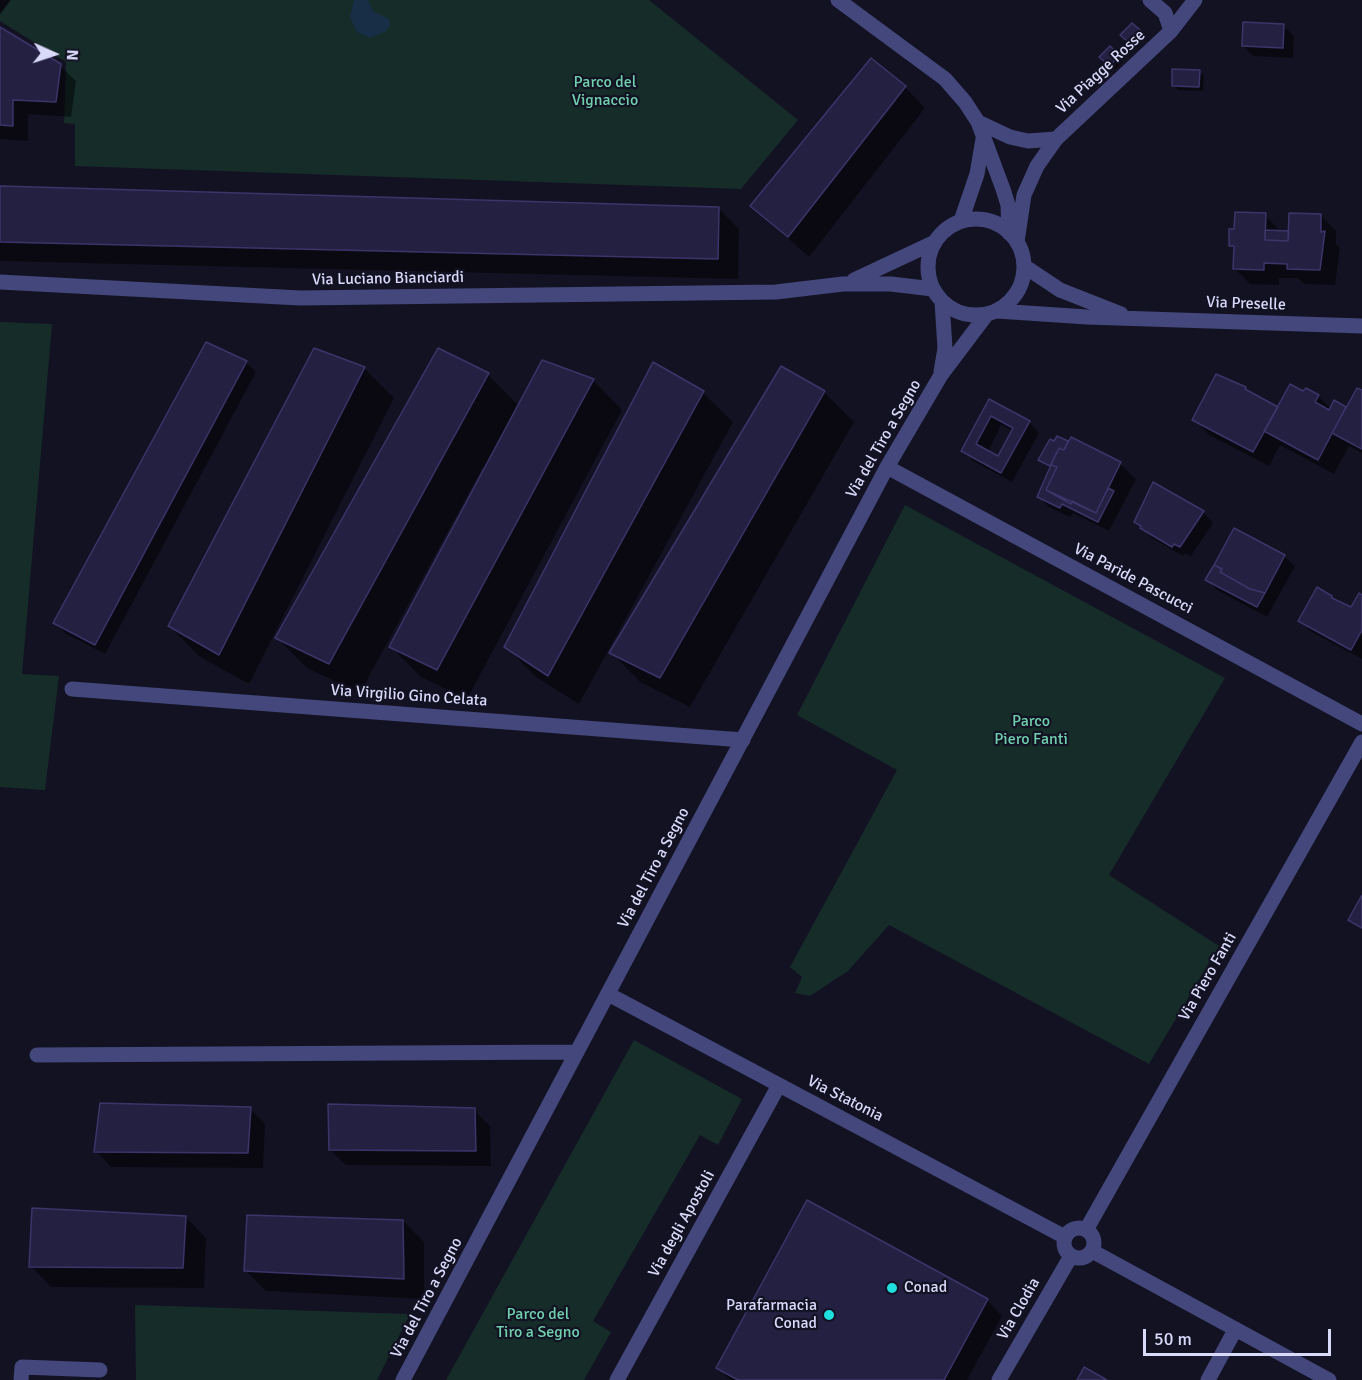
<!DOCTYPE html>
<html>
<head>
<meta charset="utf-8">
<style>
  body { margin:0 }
  #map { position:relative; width:1362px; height:1380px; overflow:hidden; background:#131223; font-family:Signika,sans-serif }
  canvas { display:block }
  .north { position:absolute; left:24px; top:24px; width:60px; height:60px; -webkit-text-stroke:4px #131223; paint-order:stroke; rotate:93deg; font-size:16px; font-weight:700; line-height:24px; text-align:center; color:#d9d9fa }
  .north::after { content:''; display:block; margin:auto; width:21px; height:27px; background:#d9d9fa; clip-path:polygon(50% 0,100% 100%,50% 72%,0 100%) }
  .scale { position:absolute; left:1143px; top:1329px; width:188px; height:27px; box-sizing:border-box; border:3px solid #d9d9fa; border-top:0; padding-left:8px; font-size:18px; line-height:21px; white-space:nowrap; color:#d9d9fa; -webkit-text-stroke:4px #131223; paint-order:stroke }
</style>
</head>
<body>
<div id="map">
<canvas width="1362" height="1380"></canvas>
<div class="north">N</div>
<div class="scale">50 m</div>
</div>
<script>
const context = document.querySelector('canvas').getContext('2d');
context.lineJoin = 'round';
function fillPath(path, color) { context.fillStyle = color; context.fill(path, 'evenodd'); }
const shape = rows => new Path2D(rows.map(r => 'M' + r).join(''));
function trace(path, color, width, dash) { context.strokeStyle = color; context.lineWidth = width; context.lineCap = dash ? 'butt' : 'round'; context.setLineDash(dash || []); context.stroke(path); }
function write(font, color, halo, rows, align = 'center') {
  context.font = font + ' Signika,sans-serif'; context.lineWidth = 4.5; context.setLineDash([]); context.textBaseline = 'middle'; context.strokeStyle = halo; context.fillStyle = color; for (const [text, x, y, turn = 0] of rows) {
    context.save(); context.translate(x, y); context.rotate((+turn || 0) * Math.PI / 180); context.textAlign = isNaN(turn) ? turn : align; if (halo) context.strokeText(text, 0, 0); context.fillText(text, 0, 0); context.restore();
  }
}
fillPath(shape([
  [10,0,649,0,798,120,741,189,75,166,75,124,64,123,66,62,0,21,0,13],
  [0,322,52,324,22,674,59,676,45,790,0,787],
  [905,505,1225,678,1109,875,1219,946,1149,1064,889,925,848,971,810,996,795,993,802,977,790,967,897,770,797,715],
  [634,1040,742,1099,718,1145,700,1135,593,1321,611,1332,584,1380,446,1380],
  [135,1305,410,1314,377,1380,136,1380]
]), '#162c29');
fillPath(shape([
  [354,0,368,0,373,11,389,19,390,26,386,31,370,38,357,32,350,17]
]), '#172e46');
fillPath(shape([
  [0,0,11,0,0,15],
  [1132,25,1143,36,1134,46,1123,35],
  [1284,26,1294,36,1293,58,1253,56,1243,46],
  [0,29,60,66,76,81,71,117,28,114,28,141,0,139],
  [1110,48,1123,61,1115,70,1101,57],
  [1199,71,1204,76,1203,91,1178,90,1173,85],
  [905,87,925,108,809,257,752,206],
  [0,188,719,209,739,229,738,279,0,261],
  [1265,215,1281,232,1290,232,1321,216,1336,231,1336,244,1340,248,1335,285,1304,284,1298,278,1279,278,1279,285,1250,284,1234,268,1235,250,1230,245],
  [246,362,256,372,105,654,65,633,55,623],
  [654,364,703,393,733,422,579,704,536,677,506,647],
  [364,368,394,398,249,684,199,656,169,626],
  [781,368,824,392,854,422,690,707,640,682,611,652],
  [488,375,519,406,593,380,622,410,467,699,421,677,391,647,486,469,483,467,360,693,307,668,277,638],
  [1245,388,1278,409,1304,393,1318,396,1331,409,1335,402,1347,409,1362,392,1362,453,1349,446,1334,474,1280,445,1269,466,1209,435,1194,419],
  [989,401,1029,422,1039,433,1012,482,973,461,963,450],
  [1001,425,1013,431,999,458,988,452],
  [1058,438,1120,464,1136,479,1109,531,1073,513,1070,517,1049,507,1039,497,1051,468,1040,460],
  [1203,512,1213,523,1191,556,1185,553,1183,556,1152,538,1136,521],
  [1235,530,1284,556,1295,566,1267,617,1217,590,1207,579],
  [1331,597,1351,609,1362,597,1362,659,1310,631,1300,621],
  [250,1109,265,1124,263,1168,111,1167,96,1151],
  [474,1110,490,1126,491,1166,346,1165,330,1150],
  [186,1217,206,1238,204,1288,51,1287,31,1266],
  [403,1221,424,1242,424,1299,266,1291,245,1270],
  [987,1300,1002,1316,967,1380,730,1380,718,1368]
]), '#0007');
const building = shape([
  [1243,22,1284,24,1283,48,1242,46,1243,22],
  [1132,23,1140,30,1128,42,1120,35,1132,23],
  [0,27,61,64,56,102,13,100,13,126,0,125,0,27],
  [1110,46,1120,55,1110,66,1099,57,1110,46],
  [871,58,906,86,788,237,750,206,871,58],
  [1172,69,1200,70,1199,87,1172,86,1172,69],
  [0,186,719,207,718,259,0,242,0,186],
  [1235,212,1266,213,1265,240,1288,241,1289,213,1321,214,1321,232,1325,231,1320,270,1287,269,1287,264,1264,263,1264,270,1233,269,1234,246,1229,246,1229,229,1234,229,1235,212],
  [1265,230,1289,231,1288,241,1265,240,1265,230],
  [206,342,247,361,95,645,53,623,206,342],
  [314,348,365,367,219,655,168,626,314,348],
  [438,348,489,373,329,664,275,638,438,348],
  [542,360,594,379,437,670,389,647,542,360],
  [653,362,704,391,548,676,504,647,653,362],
  [781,366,825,391,660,678,609,653,781,366],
  [1216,374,1246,387,1245,389,1278,407,1253,452,1192,420,1216,374],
  [1290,384,1303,391,1306,388,1319,395,1315,402,1329,410,1334,400,1346,407,1318,460,1264,431,1290,384],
  [1357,388,1362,390,1362,449,1332,433,1357,388],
  [989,399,1030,421,1001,473,961,451,989,399],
  [991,416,1013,428,998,456,976,444,991,416],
  [1057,436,1068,441,1064,450,1059,448,1050,466,1038,460,1050,439,1054,441,1057,436],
  [1071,437,1121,462,1096,513,1046,490,1057,467,1051,465,1059,448,1064,450,1071,437],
  [1051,465,1057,467,1046,490,1071,504,1072,501,1096,513,1108,488,1114,491,1098,522,1062,504,1060,508,1037,497,1051,465],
  [1153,482,1204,511,1180,547,1174,544,1172,547,1140,528,1141,526,1134,522,1153,482],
  [1234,528,1285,555,1265,593,1250,589,1220,572,1222,569,1214,565,1234,528],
  [1214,565,1222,569,1220,572,1250,589,1265,593,1257,607,1205,580,1214,565],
  [1317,587,1332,596,1332,598,1351,607,1359,593,1362,595,1362,630,1351,650,1298,621,1317,587],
  [1362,895,1362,928,1348,920,1362,895],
  [100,1103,251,1107,248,1153,94,1152,100,1103],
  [328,1104,475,1108,476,1151,329,1150,328,1104],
  [807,1200,988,1299,944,1380,738,1380,716,1368,807,1200],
  [32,1208,186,1216,183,1268,29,1267,32,1208],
  [247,1215,403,1220,404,1279,244,1271,247,1215],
  [1084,1367,1107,1380,1077,1380,1084,1367]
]);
fillPath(building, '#242041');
trace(building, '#3b356a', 1.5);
trace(shape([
  [838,0,945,79,965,102,978,122,1003,189,1008,205,1009,233],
  [1150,0,1165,13,1171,31],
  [978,122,1010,137,1028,141,1056,139],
  '928 267a48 48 0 1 1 96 0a48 48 0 1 1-96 0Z',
  [961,221,977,174,983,139],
  [1017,242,1024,195,1037,166,1056,139,1171,31,1195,0],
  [1024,266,1060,290,1121,314],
  [854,280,935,242],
  [0,282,300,298,776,292,843,284,891,284,933,289],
  [997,311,1087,317,1362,326],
  [941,372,945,348,942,302],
  [887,467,1362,724],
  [72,689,743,740],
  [608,994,1065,1237],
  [37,1055,577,1052],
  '1064 1243a15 15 0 1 1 30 0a15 15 0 1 1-30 0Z',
  [1086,1230,1362,742],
  [1092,1251,1329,1380],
  [21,1380,22,1367,100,1370],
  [403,1380,887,467,941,375,987,314],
  [617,1380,779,1085],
  [999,1380,1071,1256],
  [1208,1380,1235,1330]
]), '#43477b', 15);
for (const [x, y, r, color] of [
  [892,1288,6,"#20dfdf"],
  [829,1315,6,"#20dfdf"]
]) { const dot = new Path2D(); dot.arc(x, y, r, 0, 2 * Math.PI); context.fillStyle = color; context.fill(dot); trace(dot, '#131223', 2); }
write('16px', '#d9d9fa', '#131223', [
  ["Via Piagge Rosse",1101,72,-43],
  ["Via Luciano Bianciardi",388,279,-1],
  ["Via Preselle",1246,304,2],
  ["Via del Tiro a Segno",884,439,-60],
  ["Via Paride Pascucci",1133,579,28],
  ["Via Virgilio Gino Celata",409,696,4],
  ["Via del Tiro a Segno",654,868,-62],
  ["Via Piero Fanti",1208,977,-60],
  ["Via Statonia",845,1099,27],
  ["Via degli Apostoli",682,1224,-61],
  ["Via del Tiro a Segno",427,1298,-62],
  ["Via Clodia",1019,1309,-60]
]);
write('16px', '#6fd0ae', '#131223', [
  ["Parco del",605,83],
  ["Vignaccio",605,101],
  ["Parco",1031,722],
  ["Piero Fanti",1031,740],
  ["Parco del",538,1315],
  ["Tiro a Segno",538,1333]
]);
write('16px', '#d9d9fa', '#131223', [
  ["Conad",904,1288],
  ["Parafarmacia",817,1306,"right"],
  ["Conad",817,1324,"right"]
], 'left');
</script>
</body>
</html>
